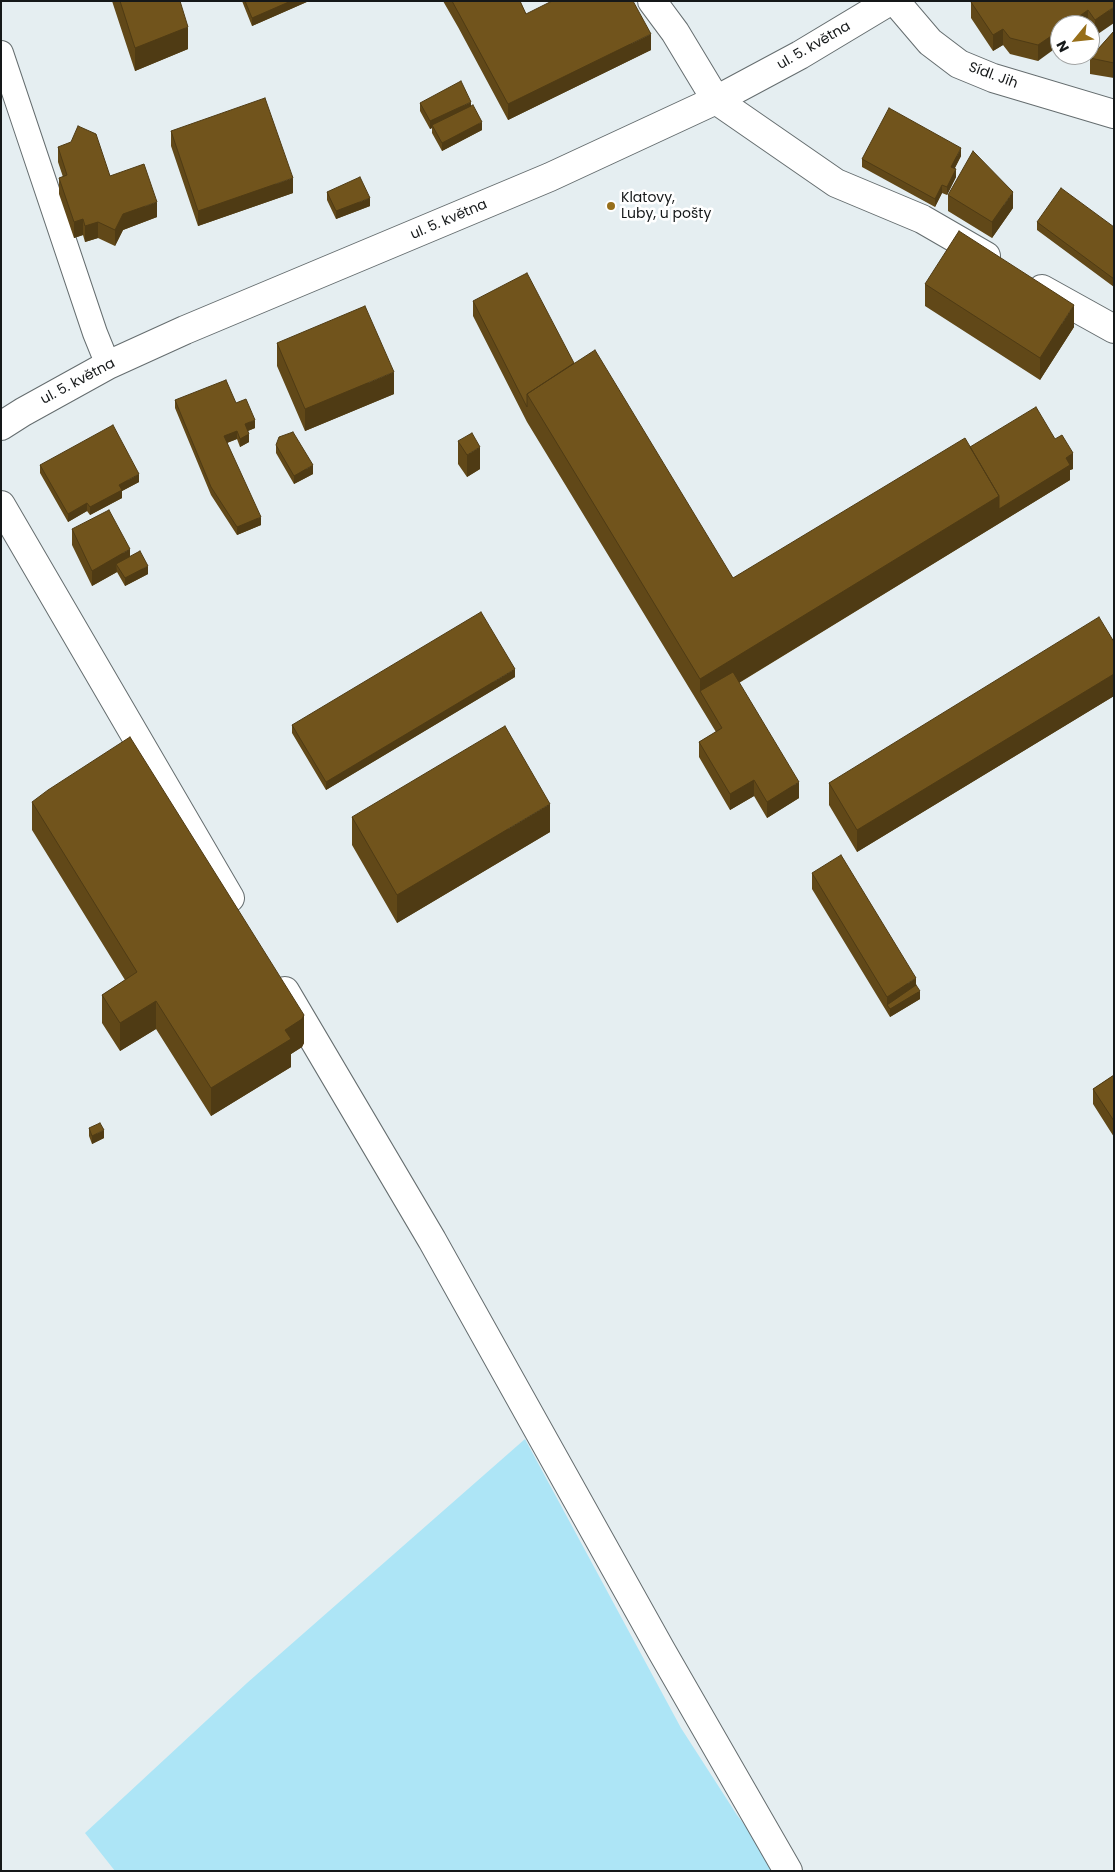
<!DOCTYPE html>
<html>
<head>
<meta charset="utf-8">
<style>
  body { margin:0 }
  #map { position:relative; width:1115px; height:1872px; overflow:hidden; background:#e5eef1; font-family:Poppins,sans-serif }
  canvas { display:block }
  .frame { position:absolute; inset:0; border:2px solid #151819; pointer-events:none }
  .north { position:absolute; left:1050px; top:15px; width:50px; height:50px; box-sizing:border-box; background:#fff; border:1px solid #a1a3a3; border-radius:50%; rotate:242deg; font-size:14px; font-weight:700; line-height:20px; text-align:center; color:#151819 }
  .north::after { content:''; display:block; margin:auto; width:18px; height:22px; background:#976f1a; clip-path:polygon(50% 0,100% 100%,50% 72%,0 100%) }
</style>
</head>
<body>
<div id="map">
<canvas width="1115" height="1872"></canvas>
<div class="frame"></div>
<div class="north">N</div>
</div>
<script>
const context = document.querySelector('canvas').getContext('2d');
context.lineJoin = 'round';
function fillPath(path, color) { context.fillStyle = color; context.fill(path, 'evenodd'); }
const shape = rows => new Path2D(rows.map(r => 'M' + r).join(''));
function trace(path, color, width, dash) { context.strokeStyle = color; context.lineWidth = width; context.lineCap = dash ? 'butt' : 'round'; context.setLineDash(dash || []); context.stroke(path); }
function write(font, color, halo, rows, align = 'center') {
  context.font = font + ' Poppins,sans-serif'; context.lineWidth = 5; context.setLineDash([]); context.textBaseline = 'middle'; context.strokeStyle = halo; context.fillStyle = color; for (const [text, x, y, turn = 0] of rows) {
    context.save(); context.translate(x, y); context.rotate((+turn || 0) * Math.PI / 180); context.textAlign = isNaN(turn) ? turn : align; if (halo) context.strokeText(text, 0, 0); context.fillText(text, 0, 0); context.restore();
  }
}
fillPath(shape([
  [525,1439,681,1728,737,1815,780,1871,115,1871,85,1833,247,1683]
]), '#ade5f6');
const service = shape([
  [1,53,95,333,108,365]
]);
const minor = shape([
  [652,1,675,32,716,100,836,183,922,219,986,256],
  [895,1,930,42,959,64,993,78,1114,114],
  [1042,289,1114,329],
  [1,505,230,898],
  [285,991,432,1240,661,1650,788,1871]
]);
const tertiary = shape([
  [1,426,23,412,108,365,185,330,550,177,716,100,800,55,890,1]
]);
trace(service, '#656d6f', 26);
trace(minor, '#656d6f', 30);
trace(tertiary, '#656d6f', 30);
trace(service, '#fff', 24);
trace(minor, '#fff', 28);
trace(tertiary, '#fff', 28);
fillPath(shape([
  [112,1,180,1,188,49,135,71],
  [242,1,309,1,252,26],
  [443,1,520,1,526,14,651,50,508,120,458,27],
  [1114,1,1095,36,1090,28,1090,25,1060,25,1038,61,1010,54,1003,45,993,51,971,18,971,2],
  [1114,31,1114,78,1090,74,1090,58],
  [420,103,471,106,482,130,442,151,432,133,432,128,430,129,420,111],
  [171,131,293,193,198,226,171,146],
  [58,147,110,176,157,217,123,230,115,246,98,238,85,242,83,235,74,238,59,194,59,178,63,177,58,162],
  [961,156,955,168,956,177,947,195,942,193,935,207,862,167,862,159],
  [327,192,370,206,336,219,327,200],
  [948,195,1013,208,992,238,948,211],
  [1037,222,1114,227,1114,287,1037,230],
  [925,284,1074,327,1040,380,925,306],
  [473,301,574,363,733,578,970,447,1073,469,1070,470,1070,480,739,683,799,798,767,818,754,796,730,810,699,757,699,742,716,732,527,422,473,316],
  [277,343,394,394,305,431,277,366],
  [175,400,236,403,255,428,248,431,249,442,240,447,237,439,227,443,261,525,237,535,211,495,175,408],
  [458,441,480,469,467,477,458,464],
  [276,445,313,474,294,484,276,453],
  [40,465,139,482,122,491,122,498,90,515,87,511,68,522,40,473],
  [72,529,130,556,148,574,125,586,117,572,92,586,72,545],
  [1114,642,1114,696,857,852,829,805,829,783],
  [515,677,326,790,292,733,292,725],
  [32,802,304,1043,302,1047,291,1054,291,1067,211,1116,156,1029,120,1051,102,1023,102,995,125,980,32,830],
  [352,817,550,832,397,923,352,845],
  [812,873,920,999,890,1017,812,889],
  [1114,1075,1114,1137,1093,1104,1093,1089],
  [89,1128,104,1138,92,1144,89,1136]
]), '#614818');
fillPath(shape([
  [291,1,309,1,252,26,252,18],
  [1114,7,1114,23,1095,36,1095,20],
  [1088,10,1088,25,1067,25],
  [188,27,188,49,135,71,135,48],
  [1003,29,1003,45,993,51,993,35],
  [1060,30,1060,45,1038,61,1038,45],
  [651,34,651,50,508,120,508,104],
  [471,102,471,110,432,125,432,128,430,129,430,121],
  [482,122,482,130,442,151,442,143],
  [961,148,961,156,951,175,951,167],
  [956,169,956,177,947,195,947,187],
  [293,178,293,193,198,226,198,211],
  [942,185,942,193,935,207,935,199],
  [1013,192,1013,208,992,238,992,222],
  [370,198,370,206,336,219,336,211],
  [157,202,157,217,123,230,115,246,115,230,123,214],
  [83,219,83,235,74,238,74,222],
  [98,222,98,238,85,242,85,226],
  [1074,305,1074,327,1040,380,1040,358],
  [394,372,394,394,305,431,305,409],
  [255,420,255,428,245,432,245,424],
  [237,431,237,439,224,444,224,436],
  [249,434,249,442,240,447,240,439],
  [480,447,480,469,467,477,467,455],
  [1073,453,1073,469,1070,470,1070,480,707,702,700,691,700,679,999,496],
  [313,465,313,474,294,484,294,476],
  [139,474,139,482,122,491,122,498,90,515,90,507,119,485],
  [87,503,87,511,68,522,68,514],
  [261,517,261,525,237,535,237,527],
  [130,549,130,565,116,564,117,572,92,586,92,571],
  [148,566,148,574,125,586,125,578],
  [515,669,515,677,326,790,326,782],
  [1114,674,1114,696,857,852,857,830],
  [754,780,754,796,730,810,730,794],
  [799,782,799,798,767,818,767,802],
  [550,804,550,832,397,923,397,895],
  [916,978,916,993,920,991,920,999,890,1017,890,1009,887,1005,887,997],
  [156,1001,156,1029,120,1051,120,1023],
  [304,1015,304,1043,302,1047,291,1054,291,1067,211,1116,211,1088],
  [104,1130,104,1138,92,1144,92,1136]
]), '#4f3b14');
const building = shape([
  [120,1,180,1,188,27,135,48,120,1],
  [245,1,291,1,252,18,245,1],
  [452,1,520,1,526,14,552,1,633,1,651,34,508,104,452,1],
  [972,1,1114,1,1114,7,1095,20,1088,10,1067,25,1060,25,1060,30,1038,45,1010,38,1003,29,993,35,971,2,972,1],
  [1114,31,1114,63,1090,58,1114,31],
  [461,81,471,102,430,121,420,103,461,81],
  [265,98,293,178,198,211,171,131,265,98],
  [473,105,482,122,442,143,432,125,473,105],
  [889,108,961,148,951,167,956,169,947,187,942,185,935,199,862,159,889,108],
  [78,126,96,134,110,176,144,164,157,202,123,214,115,230,98,222,85,226,83,219,74,222,59,178,67,175,58,147,71,142,78,126],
  [973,151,1013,192,992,222,948,195,973,151],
  [360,177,370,198,336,211,327,192,360,177],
  [1061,188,1114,227,1114,279,1037,222,1061,188],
  [959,231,1074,305,1040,358,925,284,959,231],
  [527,273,574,363,527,394,527,407,473,301,527,273],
  [365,306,394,372,305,409,277,343,365,306],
  [595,350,733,578,965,438,999,496,700,679,527,394,595,350],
  [226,380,236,403,246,399,255,420,245,424,249,434,240,439,237,431,224,436,261,517,237,527,211,487,175,400,226,380],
  [1036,407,1055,439,1062,435,1073,453,1066,458,1070,465,999,509,999,496,970,447,1036,407],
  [113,425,139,474,119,485,122,490,90,507,87,503,68,514,40,465,113,425],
  [293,432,313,465,294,476,276,445,279,437,293,432],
  [472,433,480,447,467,455,458,441,472,433],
  [109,510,130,549,92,571,72,529,109,510],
  [140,551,148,566,125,578,116,564,140,551],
  [481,612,515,669,326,782,292,725,481,612],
  [1099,617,1114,642,1114,674,857,830,829,783,1099,617],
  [733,672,799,782,767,802,754,780,730,794,699,742,722,728,700,691,733,672],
  [505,726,550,804,397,895,352,817,505,726],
  [130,737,304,1015,302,1019,285,1030,291,1039,211,1088,156,1001,120,1023,102,995,137,972,32,802,48,790,130,737],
  [841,855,916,978,887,997,812,873,841,855],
  [916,985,920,991,890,1009,887,1005,916,985],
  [1114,1075,1114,1121,1093,1089,1114,1075],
  [100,1123,104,1130,92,1136,89,1128,100,1123]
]);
fillPath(building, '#71541c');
trace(building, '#4f3b14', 1);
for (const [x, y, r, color] of [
  [611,206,5,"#976f1a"]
]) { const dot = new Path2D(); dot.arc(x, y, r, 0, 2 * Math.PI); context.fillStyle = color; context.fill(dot); trace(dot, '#fff', 2); }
write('14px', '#151819', '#fff', [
  ["ul. 5. května",814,46,-30],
  ["Sídl. Jih",993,76,20],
  ["ul. 5. května",449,220,-23],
  ["ul. 5. května",78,382,-28]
]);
write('14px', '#151819', '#fff', [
  ["Klatovy,",621,198],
  ["Luby, u pošty",621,214]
], 'left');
</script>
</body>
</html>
